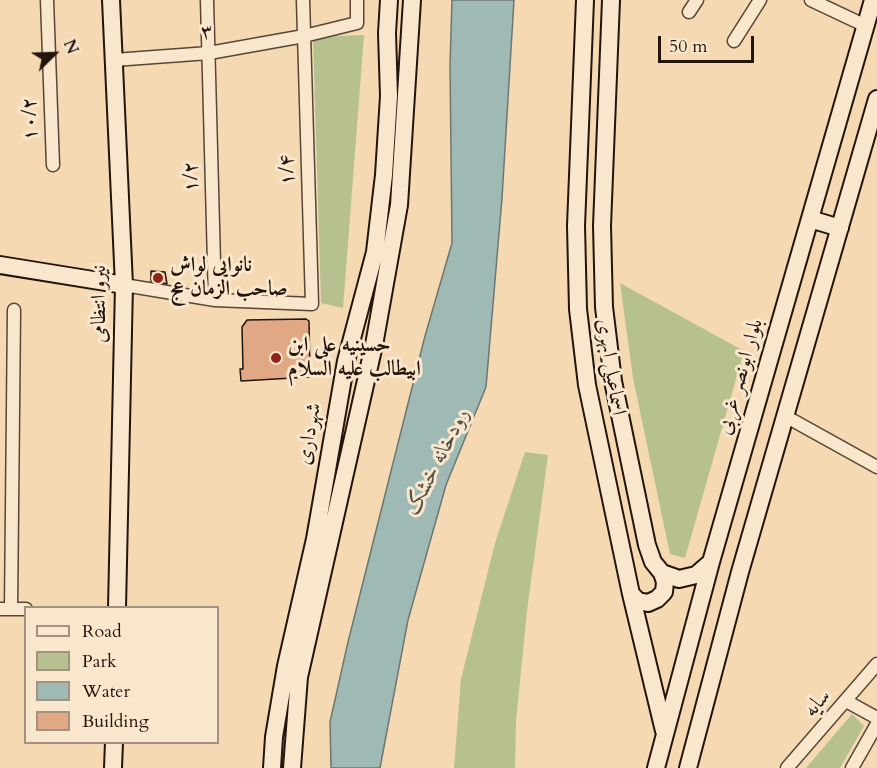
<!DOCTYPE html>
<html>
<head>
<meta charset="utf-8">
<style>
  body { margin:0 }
  #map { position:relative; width:877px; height:768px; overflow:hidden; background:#f5d9b2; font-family:Cardo,serif }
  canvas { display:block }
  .legend { position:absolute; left:24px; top:606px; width:195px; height:138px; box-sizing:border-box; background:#f8e6cd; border:2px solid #a39280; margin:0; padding:8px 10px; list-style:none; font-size:18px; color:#23150c }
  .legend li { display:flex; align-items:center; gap:12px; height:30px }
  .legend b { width:30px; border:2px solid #a39280 }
  .north { position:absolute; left:24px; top:24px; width:60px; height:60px; -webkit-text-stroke:4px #f8e6cd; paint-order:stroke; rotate:67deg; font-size:16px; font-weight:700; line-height:24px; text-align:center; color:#23150c }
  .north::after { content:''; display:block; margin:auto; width:21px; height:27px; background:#23150c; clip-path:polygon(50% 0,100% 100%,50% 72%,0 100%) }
  .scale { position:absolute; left:658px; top:36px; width:96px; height:27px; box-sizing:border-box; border:3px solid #23150c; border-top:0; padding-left:8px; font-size:18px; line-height:21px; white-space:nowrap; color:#23150c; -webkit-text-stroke:4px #f8e6cd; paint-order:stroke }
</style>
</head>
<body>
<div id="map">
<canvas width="877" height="768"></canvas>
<ul class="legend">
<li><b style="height:8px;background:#f8e6cd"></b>Road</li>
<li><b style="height:16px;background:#b7c08f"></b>Park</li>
<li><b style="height:16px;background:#9fb9b5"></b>Water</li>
<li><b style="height:16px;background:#e1a885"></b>Building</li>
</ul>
<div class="north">N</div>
<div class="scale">50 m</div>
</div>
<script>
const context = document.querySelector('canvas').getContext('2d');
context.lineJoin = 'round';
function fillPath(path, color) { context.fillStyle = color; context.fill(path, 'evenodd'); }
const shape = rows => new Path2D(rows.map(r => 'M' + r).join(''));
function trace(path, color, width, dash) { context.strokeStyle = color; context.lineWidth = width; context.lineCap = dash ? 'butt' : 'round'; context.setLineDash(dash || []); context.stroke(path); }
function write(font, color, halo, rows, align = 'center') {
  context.font = font + ' Cardo,Amiri,serif'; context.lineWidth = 6; context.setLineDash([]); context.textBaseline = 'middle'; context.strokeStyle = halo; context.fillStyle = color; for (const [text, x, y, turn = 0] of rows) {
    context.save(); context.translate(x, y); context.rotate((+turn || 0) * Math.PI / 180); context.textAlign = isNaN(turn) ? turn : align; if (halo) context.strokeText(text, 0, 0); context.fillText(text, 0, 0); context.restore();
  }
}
fillPath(shape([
  [364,35,343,308,321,303,313,37],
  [620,283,744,351,685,558,670,554,633,378],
  [525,452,548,455,527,611,516,721,515,768,454,768,461,679,495,543],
  [852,714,864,726,840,768,806,768]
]), '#b7c08f');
const water = shape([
  [452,0,514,0,502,198,486,387,446,485,408,620,380,768,331,768,330,722,348,642,425,336,452,243,450,65,452,0]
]);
fillPath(water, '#9fb9b5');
trace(water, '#6d7771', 1.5);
const building = shape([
  [151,271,165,272,167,284,151,281,151,271],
  [306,319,309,321,310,377,241,381,240,369,243,369,242,327,247,320,306,319]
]);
fillPath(building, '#e1a885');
trace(building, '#23150c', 1.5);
const street = shape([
  [47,0,53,165],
  [207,0,215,300],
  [811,0,866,26],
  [689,12,697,0],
  [734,41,760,0],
  [114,60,209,53,304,36,357,23,357,0],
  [124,285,215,300,312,304,303,0],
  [785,416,877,467],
  [0,609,26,609],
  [11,609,14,310],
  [846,701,877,718],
  [787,768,877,664],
  [852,768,877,724]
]);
const secondary = shape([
  [111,0,124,285,117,608],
  [585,0,576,226,578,309,587,385,631,594,664,731],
  [611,0,602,226,604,307,613,381,647,545,653,562,662,573,679,579,696,575,711,562],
  [810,219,840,228],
  [0,265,124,285],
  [631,594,638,601,648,603,657,599,664,592,665,582,662,573],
  [113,768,114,742],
  [272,768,274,737,286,666,315,539,346,361,375,252,384,175,389,96,387,33,389,0],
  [292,768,299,677,374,345,399,205,412,0],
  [656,768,711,562,873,0],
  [688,768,740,572,877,99]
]);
trace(street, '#584636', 15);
trace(secondary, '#23150c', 20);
trace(street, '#f8e6cd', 12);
trace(secondary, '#f8e6cd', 16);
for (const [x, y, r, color] of [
  [158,278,6,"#8f2418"],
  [276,358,6,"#8f2418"]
]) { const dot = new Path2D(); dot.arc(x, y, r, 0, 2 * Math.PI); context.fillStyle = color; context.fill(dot); trace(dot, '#f8e6cd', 2); }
write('21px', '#23150c', '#f8e6cd', [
  ["۳",207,33,-7],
  ["۱۰/۲",31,119,-92],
  ["۱/۴",288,170,-92],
  ["۱/۲",192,177,-91],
  ["نیرو انتظامی",100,304,-90],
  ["اسماعیلی ابهری",610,367,81],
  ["بلوار ابونصر غربی",741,377,-74],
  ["شهرداری",310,434,-80],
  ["سایه",818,704,-49]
]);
write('bold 21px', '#23150c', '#f8e6cd', [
  ["نانوایی لواش",170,266],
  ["صاحب الزمان عج",170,290],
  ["حسینیه علی ابن",288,346],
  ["ابیطالب علیه السلام",288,370]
], 'left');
write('italic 22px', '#4e4e47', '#f8e6cd', [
  ["رودخانه خشک",438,462,-63]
]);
</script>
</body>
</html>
